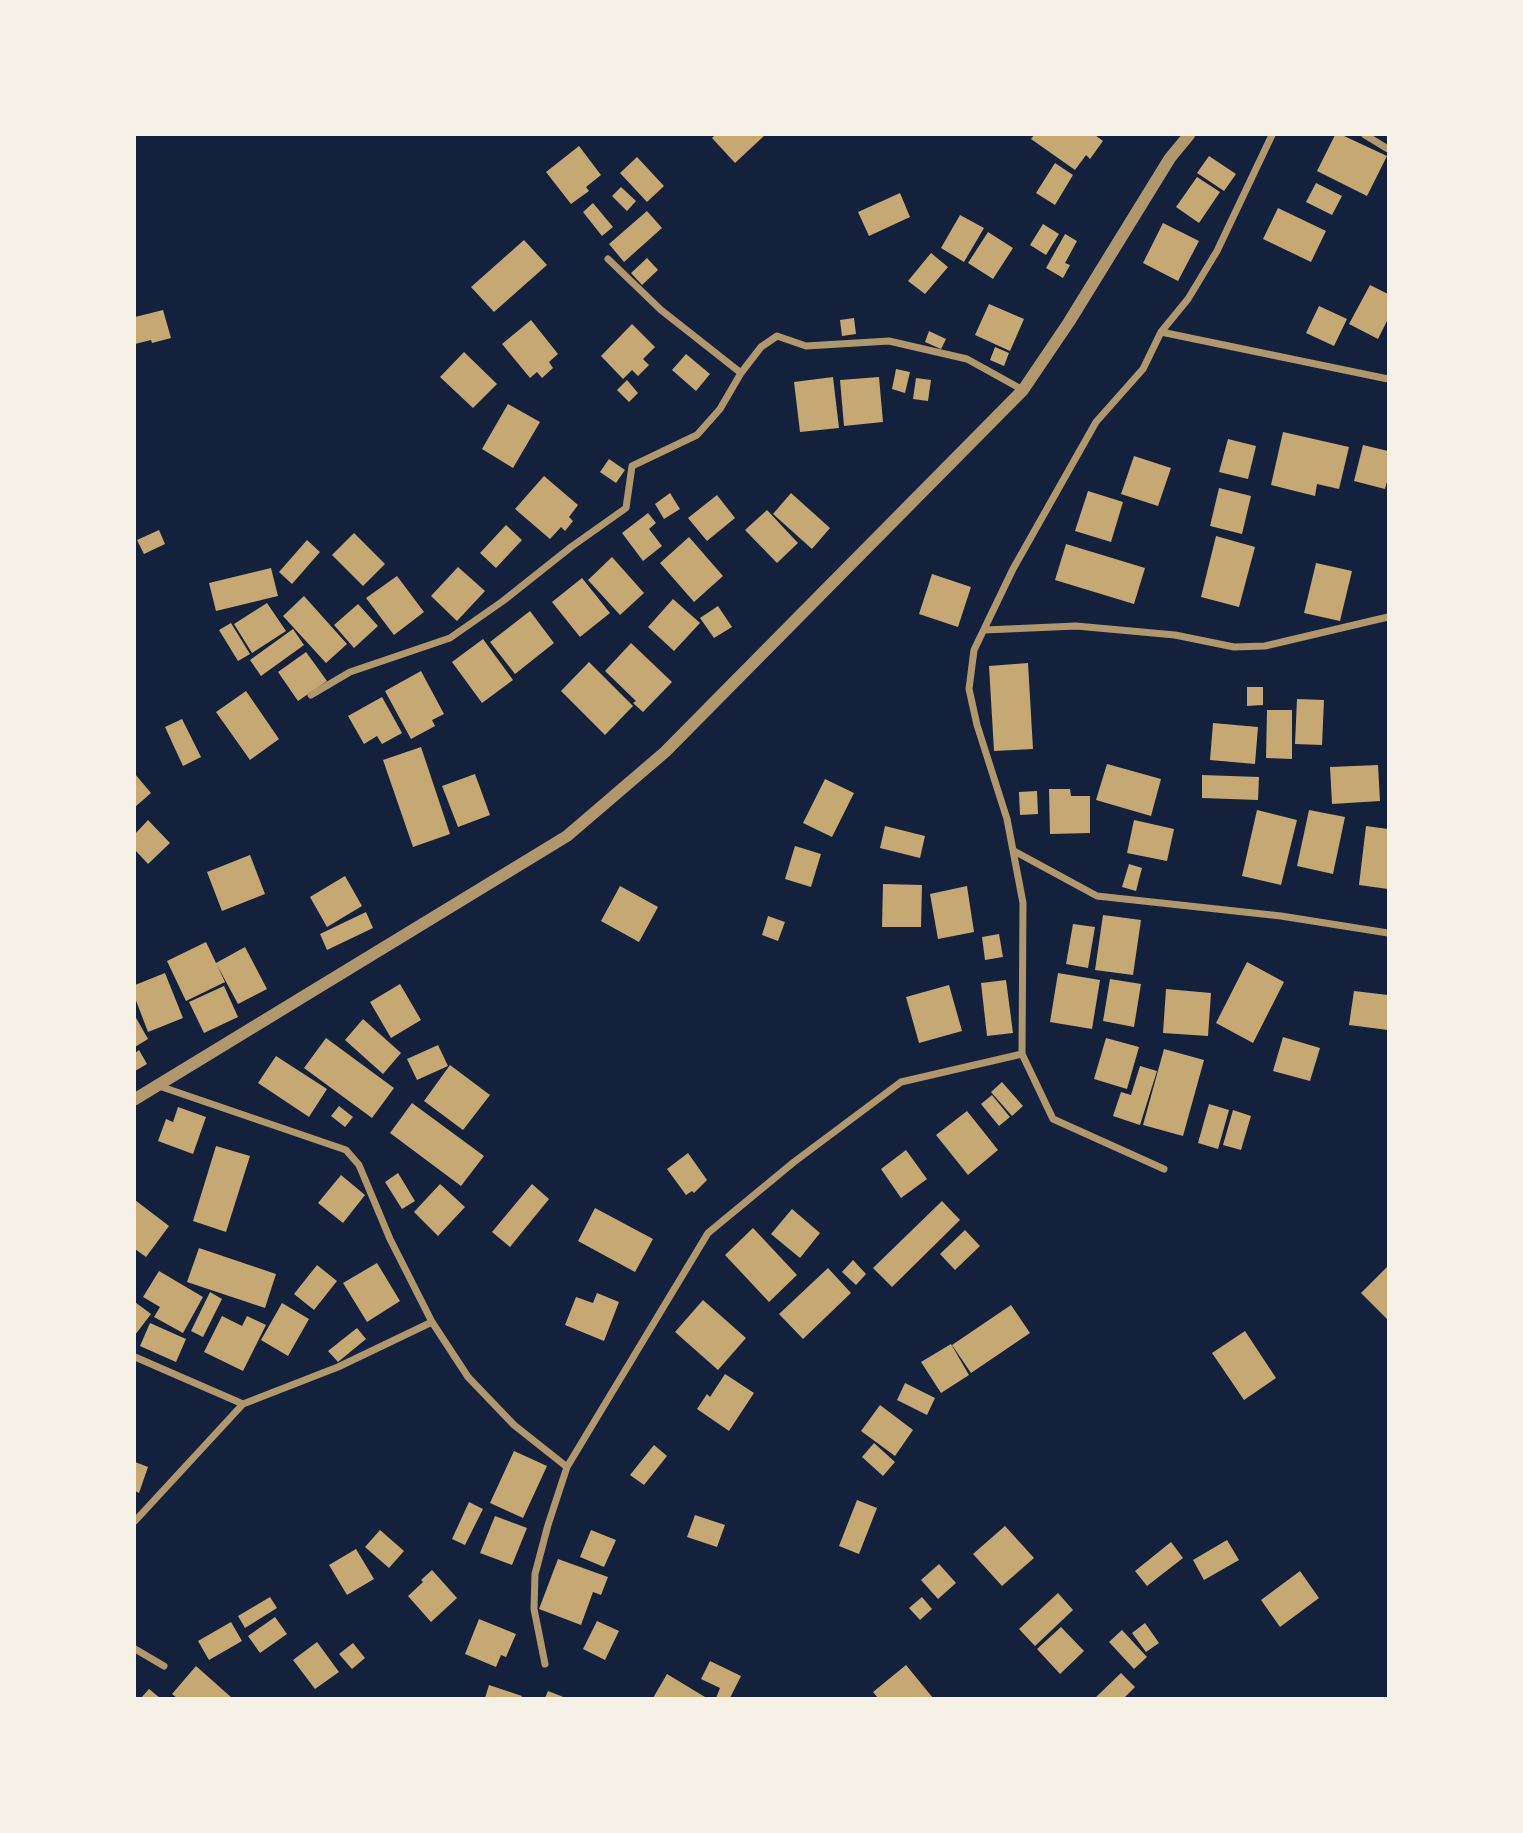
<!DOCTYPE html>
<html>
<head>
<meta charset="utf-8">
<style>
  body { margin:0 }
  #map { position:relative; width:1523px; height:1833px; overflow:hidden; background:#14213d; font-family:"Zilla Slab",serif }
  canvas { display:block }
  .frame { position:absolute; inset:0; border:136px solid #f6f1e7; pointer-events:none }
</style>
</head>
<body>
<div id="map">
<canvas width="1523" height="1833"></canvas>
<div class="frame"></div>
</div>
<script>
const context = document.querySelector('canvas').getContext('2d');
context.lineJoin = 'round';
function fillPath(path, color) { context.fillStyle = color; context.fill(path, 'evenodd'); }
const shape = rows => new Path2D(rows.map(r => 'M' + r).join(''));
function trace(path, color, width, dash) { context.strokeStyle = color; context.lineWidth = width; context.lineCap = dash ? 'butt' : 'round'; context.setLineDash(dash || []); context.stroke(path); }
fillPath(shape([
  [715,135,765,135,735,163,712,138],
  [1034,135,1095,135,1103,141,1090,159,1086,155,1075,170,1031,139],
  [1335,135,1342,135,1387,156,1367,196,1317,171],
  [579,146,601,175,586,187,589,191,571,204,546,172],
  [1209,156,1236,174,1224,191,1197,173],
  [637,157,664,186,647,202,620,173],
  [1055,163,1073,175,1055,205,1036,193],
  [1197,177,1220,192,1199,223,1176,207],
  [1316,183,1342,196,1332,215,1306,202],
  [621,187,636,201,627,211,612,196],
  [900,193,910,217,869,236,858,212],
  [593,203,613,227,602,236,583,212],
  [1278,208,1326,231,1311,262,1263,239],
  [647,211,662,228,624,262,609,244],
  [960,215,984,228,964,262,941,248],
  [1163,223,1199,241,1178,281,1143,263],
  [1043,224,1059,234,1046,255,1030,245],
  [988,232,1013,248,993,279,968,263],
  [1065,234,1077,241,1065,263,1070,265,1063,278,1046,268],
  [524,240,547,265,494,312,471,287],
  [931,253,948,267,925,294,908,281],
  [647,258,658,270,642,285,631,273],
  [1370,285,1388,294,1388,319,1378,339,1349,324],
  [989,304,1024,319,1010,351,975,335],
  [1319,306,1347,319,1334,346,1306,333],
  [163,310,171,338,152,343,151,340,135,344,135,317],
  [854,318,856,334,842,336,840,320],
  [531,320,558,354,549,362,553,368,542,378,537,372,530,378,502,344],
  [632,324,655,347,643,359,649,365,638,376,632,370,623,379,601,356],
  [929,331,946,339,941,349,925,342],
  [995,347,1009,353,1004,366,990,360],
  [464,352,497,384,473,408,440,377],
  [686,354,710,374,696,391,672,370],
  [896,369,910,372,905,393,892,389],
  [833,377,839,428,800,432,794,382],
  [879,377,883,422,844,426,840,380],
  [916,378,931,380,928,401,913,399],
  [627,380,638,393,629,402,617,390],
  [508,404,540,422,513,468,482,449],
  [1283,432,1349,447,1339,489,1317,484,1315,496,1271,485],
  [1228,439,1256,446,1248,479,1219,472],
  [1363,445,1388,451,1388,478,1385,489,1354,481],
  [1134,456,1171,468,1158,506,1121,494],
  [609,459,625,470,616,483,600,472],
  [544,476,578,505,569,517,573,521,565,531,561,527,550,539,515,509],
  [1219,488,1251,496,1242,534,1210,526],
  [1088,491,1123,502,1111,542,1075,531],
  [670,493,680,509,664,519,655,504],
  [791,493,830,528,812,549,773,514],
  [717,495,735,518,707,541,688,518],
  [767,510,798,543,777,563,745,530],
  [648,513,656,523,649,529,662,546,643,561,622,533],
  [506,525,522,540,496,568,480,553],
  [159,530,165,544,144,554,137,540],
  [354,533,385,564,363,586,332,555],
  [1216,536,1255,547,1239,607,1201,597],
  [689,537,723,576,694,602,660,563],
  [307,540,320,552,292,584,279,572],
  [1066,544,1145,568,1134,604,1055,580],
  [612,557,644,593,620,615,588,580],
  [1316,563,1352,571,1340,621,1304,613],
  [458,567,485,591,457,621,431,596],
  [271,568,278,596,216,611,209,583],
  [932,574,971,587,958,627,919,614],
  [397,576,424,612,394,635,366,598],
  [582,578,610,613,580,637,552,602],
  [304,596,347,644,326,663,283,616],
  [673,599,700,623,674,651,648,627],
  [267,603,286,631,252,653,234,624],
  [358,604,378,626,354,648,334,625],
  [718,606,732,627,714,638,700,618],
  [530,611,554,643,515,674,490,642],
  [231,623,250,654,238,661,219,630],
  [293,629,304,645,261,676,250,660],
  [483,639,513,680,482,703,452,662],
  [631,643,672,682,643,712,633,703,636,701,605,671],
  [306,652,327,681,298,701,278,672],
  [589,662,633,706,605,735,561,691],
  [1028,663,1033,749,994,751,989,666],
  [421,671,444,714,432,720,435,726,411,739,385,691],
  [1247,687,1263,687,1263,705,1247,706],
  [246,691,279,739,250,760,216,712],
  [382,697,402,733,382,744,377,736,364,744,348,716],
  [1297,699,1324,700,1322,745,1295,744],
  [1267,710,1292,710,1292,759,1266,758],
  [182,719,201,757,183,766,165,727],
  [1213,723,1258,727,1255,764,1210,760],
  [421,747,450,834,413,847,383,760],
  [1107,764,1161,779,1151,816,1096,800],
  [1378,765,1380,801,1332,804,1330,767],
  [135,774,151,793,135,807],
  [475,774,490,815,458,827,442,786],
  [1202,775,1259,777,1258,800,1202,798],
  [825,779,854,793,832,837,803,823],
  [1049,789,1070,789,1071,796,1090,796,1090,833,1050,834],
  [1037,791,1038,814,1020,815,1019,792],
  [1257,810,1297,820,1281,885,1242,876],
  [1309,810,1345,817,1333,874,1297,866],
  [148,820,170,843,148,864,135,850,135,834],
  [1134,820,1174,829,1167,861,1127,853],
  [885,826,925,836,920,858,880,848],
  [1366,826,1388,829,1388,889,1359,885],
  [795,846,821,854,811,887,785,879],
  [250,855,265,894,222,911,207,872],
  [1129,864,1142,868,1136,891,1122,887],
  [345,876,362,906,327,927,310,897],
  [883,884,922,885,921,927,882,927],
  [620,886,658,907,639,942,601,921],
  [967,886,974,932,938,939,930,894],
  [366,912,373,928,327,950,320,934],
  [1103,915,1141,920,1133,975,1095,970],
  [768,916,785,922,778,941,762,935],
  [1073,924,1095,927,1088,968,1066,964],
  [999,934,1003,957,985,960,982,937],
  [206,942,216,963,245,947,267,989,238,1004,217,965,225,982,186,1001,167,961],
  [1247,962,1284,982,1253,1043,1216,1023],
  [165,973,183,1018,148,1032,135,998,135,985],
  [1058,973,1100,980,1092,1029,1050,1022],
  [1110,979,1141,984,1134,1027,1103,1021],
  [1006,980,1013,1033,987,1036,981,983],
  [400,984,421,1020,391,1038,370,1002],
  [949,985,962,1031,919,1043,906,997],
  [224,986,238,1017,204,1033,189,1002],
  [1166,989,1211,993,1208,1036,1163,1033],
  [1354,991,1388,995,1388,1030,1349,1025],
  [135,1016,148,1039,135,1047],
  [363,1019,401,1053,383,1074,345,1040],
  [1283,1037,1320,1048,1310,1081,1273,1071],
  [326,1038,394,1088,372,1118,304,1068],
  [1106,1038,1139,1047,1127,1089,1094,1079],
  [438,1045,448,1066,417,1080,407,1059],
  [1164,1049,1204,1060,1183,1136,1143,1125],
  [139,1050,147,1064,135,1071,135,1053],
  [276,1056,327,1089,309,1117,258,1083],
  [450,1065,490,1095,463,1130,424,1101],
  [1140,1066,1157,1071,1140,1125,1113,1116,1121,1092,1131,1095],
  [1002,1082,1023,1106,1012,1116,991,1092],
  [992,1095,1010,1117,999,1126,981,1104],
  [412,1103,484,1156,461,1186,390,1133],
  [1209,1104,1229,1110,1218,1149,1198,1143],
  [339,1106,353,1117,345,1127,331,1116],
  [178,1107,206,1117,193,1154,158,1141,166,1119,173,1122],
  [1233,1110,1251,1116,1241,1150,1223,1145],
  [967,1111,998,1150,968,1175,936,1135],
  [216,1146,250,1156,226,1232,193,1221],
  [906,1150,927,1179,901,1198,881,1169],
  [688,1153,707,1180,694,1193,692,1191,686,1195,667,1169],
  [398,1173,415,1201,402,1209,385,1182],
  [341,1175,365,1195,343,1223,318,1203],
  [440,1184,465,1207,438,1236,414,1212],
  [532,1184,549,1199,510,1247,492,1232],
  [135,1200,169,1226,146,1257,135,1249],
  [942,1201,960,1220,892,1287,873,1268],
  [595,1208,653,1239,635,1272,578,1241],
  [792,1209,820,1233,800,1258,771,1234],
  [753,1228,797,1275,769,1302,725,1255],
  [965,1230,980,1246,955,1270,940,1254],
  [199,1248,276,1274,265,1308,187,1282],
  [853,1260,866,1274,856,1285,842,1272],
  [377,1263,400,1301,367,1322,343,1283],
  [317,1265,337,1281,314,1310,294,1294],
  [1388,1266,1388,1320,1361,1293],
  [828,1268,851,1293,803,1339,779,1314],
  [159,1271,203,1297,183,1333,154,1317,160,1307,143,1297],
  [210,1292,222,1299,203,1337,191,1331],
  [597,1293,619,1302,604,1341,565,1325,576,1297,593,1303],
  [703,1300,746,1338,718,1370,675,1332],
  [135,1302,151,1314,135,1335],
  [282,1303,309,1319,288,1356,261,1340],
  [1011,1305,1030,1333,971,1373,952,1345],
  [222,1316,242,1326,247,1316,266,1325,243,1371,204,1352],
  [150,1323,186,1339,176,1362,140,1346],
  [357,1328,366,1339,338,1362,328,1351],
  [1245,1331,1276,1378,1244,1400,1212,1353],
  [951,1344,969,1375,941,1393,921,1362],
  [725,1374,754,1393,729,1431,697,1409,707,1394,710,1397],
  [905,1383,935,1398,927,1415,897,1400],
  [880,1405,913,1430,895,1456,861,1431],
  [874,1443,895,1462,883,1476,862,1457],
  [654,1445,667,1456,644,1485,630,1475],
  [514,1451,547,1466,523,1518,490,1503],
  [135,1462,148,1467,139,1493,135,1491],
  [857,1500,877,1508,859,1554,839,1546],
  [469,1502,483,1509,465,1545,452,1539],
  [695,1515,725,1525,717,1547,687,1537],
  [495,1516,527,1528,512,1565,480,1553],
  [1005,1526,1034,1558,1002,1586,973,1554],
  [380,1530,404,1551,389,1568,365,1547],
  [591,1530,616,1540,604,1567,580,1557],
  [1227,1540,1239,1560,1204,1580,1193,1560],
  [1171,1542,1183,1558,1147,1586,1135,1571],
  [356,1549,374,1579,347,1595,329,1565],
  [558,1559,608,1577,601,1595,593,1592,581,1625,539,1609],
  [939,1564,956,1583,938,1599,921,1580],
  [432,1570,457,1598,431,1622,408,1596,423,1582,421,1580],
  [1300,1571,1319,1598,1280,1627,1261,1600],
  [1058,1593,1073,1610,1035,1646,1019,1629],
  [270,1597,277,1608,245,1628,238,1616],
  [922,1597,932,1609,920,1620,909,1608],
  [275,1617,287,1634,260,1653,248,1636],
  [479,1619,516,1634,506,1657,501,1655,496,1667,465,1654],
  [597,1621,619,1631,605,1660,583,1649],
  [231,1622,242,1641,209,1660,198,1641],
  [1145,1623,1159,1643,1146,1652,1132,1633],
  [1061,1627,1084,1651,1060,1674,1037,1649],
  [1122,1630,1147,1657,1134,1669,1109,1642],
  [317,1642,339,1672,315,1689,293,1660],
  [353,1643,365,1658,352,1669,339,1654],
  [710,1661,741,1676,730,1698,716,1698,720,1688,701,1679],
  [906,1665,933,1698,878,1698,873,1692],
  [196,1666,232,1698,177,1698,172,1694],
  [1121,1673,1135,1687,1124,1698,1095,1698],
  [667,1674,705,1697,704,1698,653,1698],
  [489,1685,522,1696,521,1698,485,1698],
  [149,1689,160,1698,141,1698],
  [548,1691,566,1698,545,1698]
]), '#c6a872');
trace(shape([
  [1365,135,1388,149],
  [608,259,661,310,741,373],
  [1161,332,1388,379],
  [985,630,1076,626,1175,635,1234,647,1265,646,1388,617],
  [311,695,350,672,450,638,503,601,571,547,626,508,632,466,697,435,720,409,741,373,761,347,777,336,806,346,889,341,967,359,1023,390],
  [1014,851,1097,896,1281,916,1388,933],
  [1022,1054,1053,1119,1164,1169],
  [159,1086,346,1150,359,1165,390,1239,432,1322,468,1377,514,1425,567,1467],
  [135,1357,243,1404,135,1521],
  [243,1404,338,1367,432,1322],
  [135,1649,164,1666],
  [545,1664,534,1609,535,1574,548,1525,567,1467,708,1233,794,1162,901,1082,1022,1054,1023,903,1007,819,977,725,969,689,974,650,1013,569,1096,422,1143,369,1161,332,1188,299,1217,251,1272,135]
]), '#b1986c', 7);
trace(shape([
  [135,1099,567,836,665,752,1023,390,1069,322,1170,158,1189,135]
]), '#b1986c', 12);
</script>
</body>
</html>
